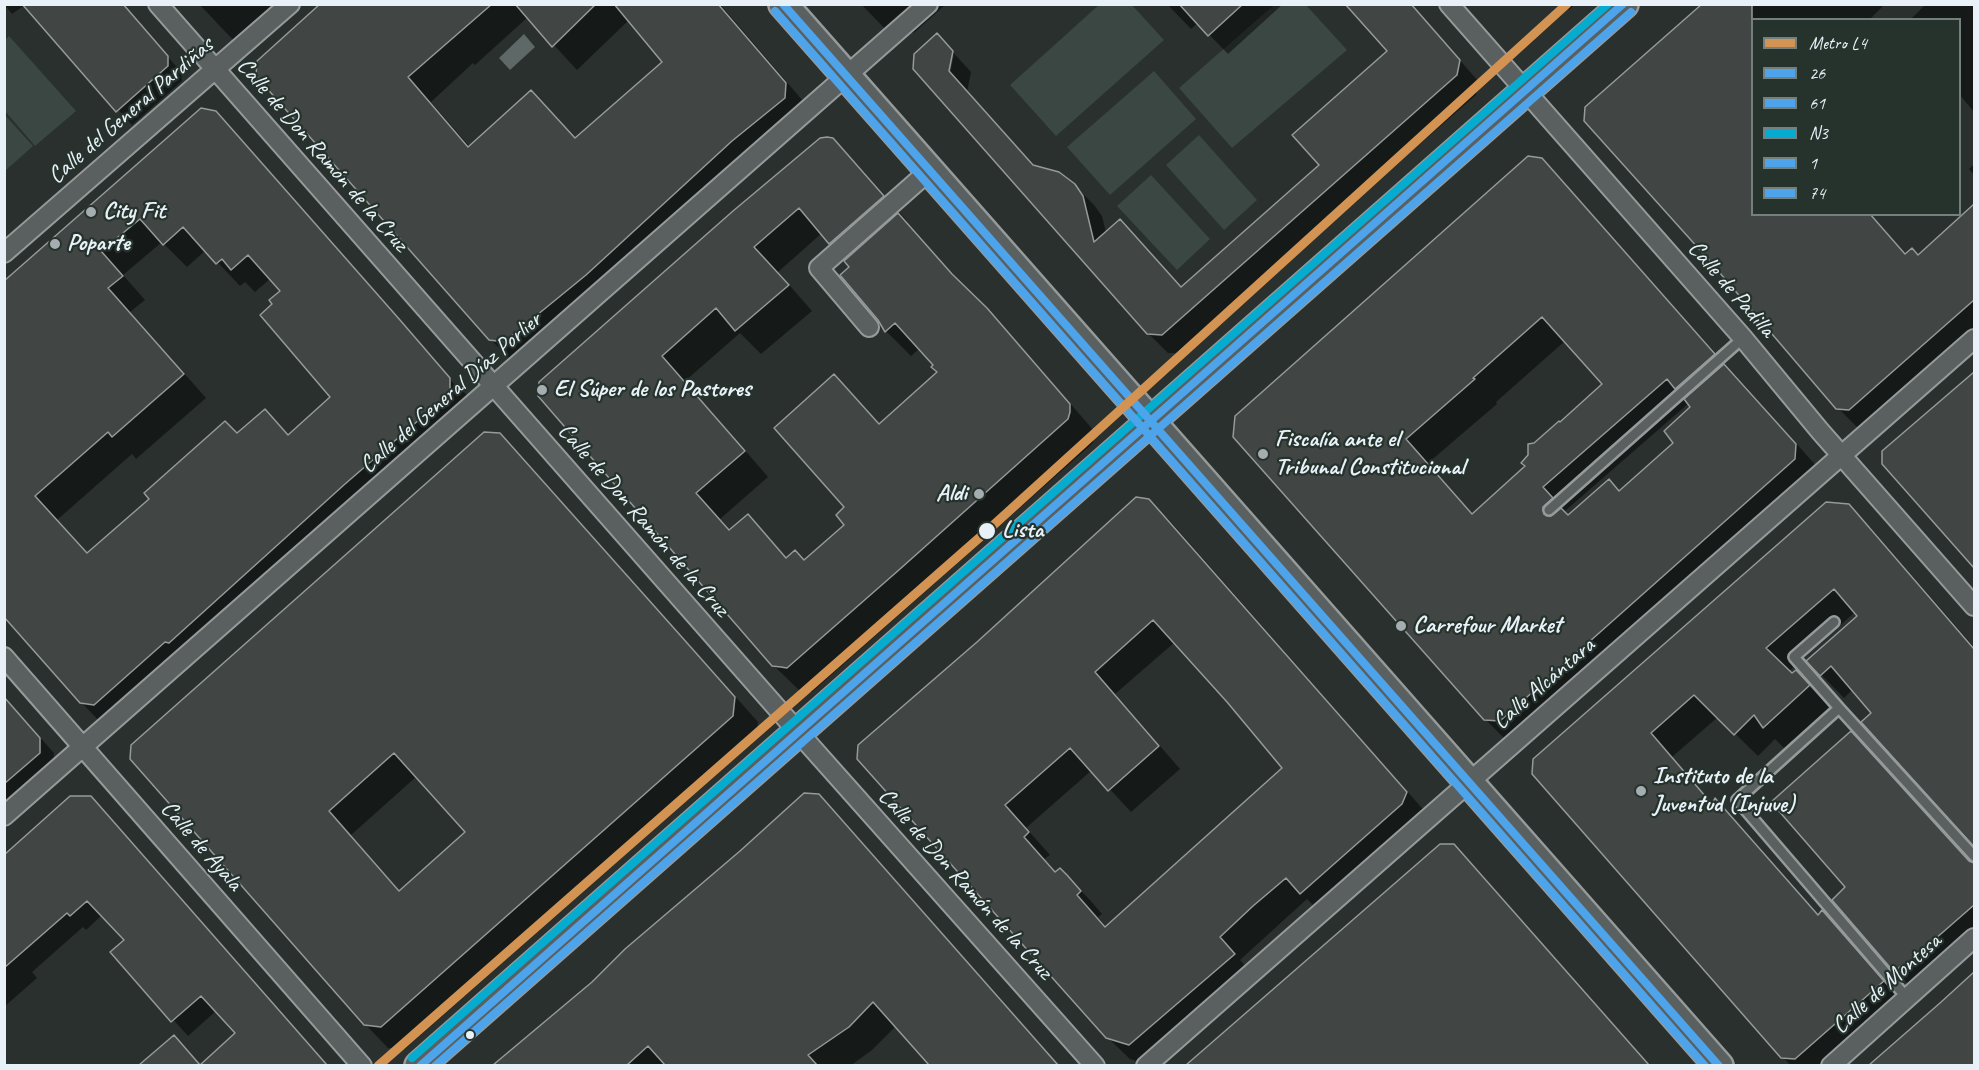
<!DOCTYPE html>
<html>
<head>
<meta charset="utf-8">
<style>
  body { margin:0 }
  #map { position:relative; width:1979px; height:1070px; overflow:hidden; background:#29302d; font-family:Caveat,sans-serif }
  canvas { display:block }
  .frame { position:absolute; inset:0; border:6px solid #e8f1f8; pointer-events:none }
  .legend { position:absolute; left:1751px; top:18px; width:210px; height:198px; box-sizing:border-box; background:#26332d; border:2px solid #747f7e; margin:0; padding:8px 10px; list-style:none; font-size:18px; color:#e8f1f8 }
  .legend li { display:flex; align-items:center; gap:12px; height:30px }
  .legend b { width:30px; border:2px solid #747f7e }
</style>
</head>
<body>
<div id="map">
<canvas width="1979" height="1070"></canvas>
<div class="frame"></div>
<ul class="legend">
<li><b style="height:8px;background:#d39353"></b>Metro L4</li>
<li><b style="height:8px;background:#4da4eb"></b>26</li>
<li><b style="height:8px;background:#4da4eb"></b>61</li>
<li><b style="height:8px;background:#06acd0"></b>N3</li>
<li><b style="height:8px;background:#4da4eb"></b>1</li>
<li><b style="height:8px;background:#4da4eb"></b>74</li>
</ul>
</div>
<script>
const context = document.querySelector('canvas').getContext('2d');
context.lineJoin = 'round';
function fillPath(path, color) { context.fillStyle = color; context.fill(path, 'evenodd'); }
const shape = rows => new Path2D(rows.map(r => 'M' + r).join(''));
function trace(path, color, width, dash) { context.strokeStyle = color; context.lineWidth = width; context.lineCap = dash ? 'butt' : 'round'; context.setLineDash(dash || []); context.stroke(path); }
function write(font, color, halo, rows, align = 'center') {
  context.font = font + ' Caveat,sans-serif'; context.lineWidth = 4.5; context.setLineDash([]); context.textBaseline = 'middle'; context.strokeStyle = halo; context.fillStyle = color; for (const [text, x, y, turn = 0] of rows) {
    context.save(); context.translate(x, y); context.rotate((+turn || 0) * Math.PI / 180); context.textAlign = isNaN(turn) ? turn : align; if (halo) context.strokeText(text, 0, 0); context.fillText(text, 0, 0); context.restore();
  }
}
fillPath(shape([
  [1100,4,1132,5,1164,40,1056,136,1010,85],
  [1274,5,1306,5,1347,50,1232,148,1179,88],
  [9,36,76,111,35,146,5,111,5,40],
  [1154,71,1196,119,1110,195,1067,147],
  [4,114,33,146,5,171,4,171],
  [1199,135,1257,200,1224,230,1166,165],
  [1151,175,1210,239,1177,270,1117,206]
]), '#3b4743');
fillPath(shape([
  [524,34,535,47,510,70,499,58]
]), '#5e6967');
fillPath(shape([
  [4,4,122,4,181,72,182,81,132,125,25,5,12,14],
  [199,4,292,4,235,42],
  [322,4,720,4,809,108,808,122,755,165,609,299,529,366,515,364,490,339],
  [528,17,577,70,629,20,664,62,576,139,531,92,470,147,431,102,473,63,475,65],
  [861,4,946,4,915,32,900,36,889,33],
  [1167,4,1283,4,1228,54,1198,23,1191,29],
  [1411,4,1478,81,1476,95,1181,353,1168,353,1148,333,914,68,937,35,971,72,967,92,1035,168,1074,185,1094,205,1102,216,1106,233,1182,288,1321,165,1389,51],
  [954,54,949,79,946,78,950,57],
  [1564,4,1575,4,1569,10],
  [1704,4,1885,4,1869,20,1752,20,1752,214,1871,214,1907,255,1918,256,1974,206,1974,344,1862,432,1838,408,1586,120],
  [1923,4,1974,4,1974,112,1960,95,1960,20,1910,20,1924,6],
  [215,113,236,133,233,133,454,384,456,383,473,402,368,507,192,665,189,665,104,726,81,702,4,615,4,283],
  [162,242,187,267,206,250,240,286,245,282,255,292,271,278,282,291,274,305,332,397,289,436,264,411,237,435,88,554,57,520,132,454,136,459,206,398,130,312,145,300,123,275],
  [832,140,858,165,907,221,906,223,974,298,1011,335,1094,431,1094,437,1093,443,812,692,799,690,773,665,539,396],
  [822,233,848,260,886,331,911,356,920,348,939,372,880,425,834,376,846,525,805,562,788,559,748,516,731,531,720,519,768,477,685,381,740,333,761,354,812,311,778,272],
  [1541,159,1565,184,1819,469,1509,743,1485,719,1234,437],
  [1565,341,1604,385,1534,445,1527,467,1473,514,1428,463,1497,404,1496,402],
  [1689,403,1692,407,1675,443,1620,492,1570,516,1565,511],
  [1974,164,1974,175,1969,169],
  [1974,374,1974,566,1884,464,1884,452],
  [499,434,523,458,758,722,756,739,405,1049,388,1048,365,1024,131,758],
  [417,776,468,832,401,892,351,835],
  [1148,500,1171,522,1428,815,1323,915,1307,899,1240,960,1255,977,1151,1066,1130,1059,1107,1037,960,870],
  [1175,642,1284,768,1107,928,1098,917,1102,914,1089,899,1060,870,1056,873,1044,859,1050,855,1026,828,1092,770,1131,812,1180,769,1115,694],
  [1848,505,1871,528,1974,647,1974,846,1863,722,1873,713,1853,689,1844,698,1808,661,1859,616,1855,612,1788,672,1792,675,1796,672,1831,709,1786,750,1775,739,1758,756,1718,717,1672,757,1713,804,1715,800,1738,823,1819,915,1822,912,1845,934,1905,1005,1836,1066,1791,1066,1534,773],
  [4,697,54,753,53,767,4,810],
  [1851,733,1971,863,1974,864,1974,948,1918,994,1895,971,1834,900,1847,888],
  [818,795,842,819,1059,1066,931,1066,896,1026,872,1050,850,1066,496,1066],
  [106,813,327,1066,202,1066,237,1033,216,1011,188,1036,112,952,126,940,102,915,86,930,83,927,32,972,37,978,4,1007,4,856],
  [1441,845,1453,846,1477,869,1649,1066,1188,1066],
  [1974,974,1974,1066,1872,1066],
  [174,1037,201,1066,142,1066]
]), '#0007');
const building = shape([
  [22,4,123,4,168,56,168,66,116,112,22,4],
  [320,4,492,4,408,77,468,147,531,90,575,138,662,62,614,4,718,4,786,83,785,98,732,141,586,275,504,342,489,340,256,76,257,61,320,4],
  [515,4,596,4,552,47,515,4],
  [1179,4,1243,4,1208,36,1179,4],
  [1345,4,1411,4,1460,60,1457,75,1162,335,1147,334,913,69,914,54,937,33,953,51,949,71,1033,165,1059,172,1075,184,1083,196,1094,242,1120,219,1181,287,1319,165,1292,135,1387,51,1345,4],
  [1702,4,1752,4,1752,214,1870,214,1905,254,1912,248,1918,255,1974,204,1974,300,1849,410,1836,409,1708,259,1584,121,1585,107,1702,4],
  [201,108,216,111,400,320,450,378,450,393,345,484,169,643,165,642,94,705,80,703,4,617,4,281,201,108],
  [140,219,163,245,183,227,216,264,222,259,231,270,248,255,280,291,269,300,272,304,260,315,330,397,288,435,265,409,237,433,225,421,144,493,149,499,87,553,35,496,108,432,112,437,184,374,108,288,123,276,101,251,140,219],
  [827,137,833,138,884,196,829,244,799,208,754,247,789,285,735,331,716,308,662,356,745,451,696,493,729,530,748,514,786,558,795,550,804,560,844,525,836,515,844,507,774,428,834,374,879,424,937,372,931,367,933,365,895,323,885,332,878,320,840,275,849,267,844,261,898,213,952,274,987,308,1070,404,1070,412,1068,419,900,569,787,668,781,667,772,666,538,396,539,382,733,211,820,138,827,137],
  [1528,156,1542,158,1715,354,1675,389,1667,379,1543,487,1553,498,1543,507,1544,514,1551,516,1561,508,1568,515,1609,479,1619,491,1673,443,1664,431,1690,407,1684,399,1724,364,1796,444,1795,459,1500,721,1484,720,1233,437,1235,416,1528,156],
  [1542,317,1602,384,1560,422,1559,421,1534,443,1528,444,1528,455,1521,463,1525,466,1472,514,1406,439,1475,379,1473,378,1542,317],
  [1974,372,1974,568,1882,464,1882,451,1974,372],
  [484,432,500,433,680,635,735,697,733,716,381,1027,364,1025,130,759,131,745,484,432],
  [394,753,465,832,399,891,329,811,394,753],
  [1136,497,1149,499,1407,792,1402,804,1300,894,1286,878,1253,906,1220,937,1235,954,1129,1045,1106,1038,857,759,858,745,977,642,1136,497],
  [1153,620,1227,702,1282,768,1105,927,1077,895,1081,891,1067,875,1060,868,1055,872,1024,837,1029,832,1005,805,1070,748,1108,791,1159,746,1095,672,1153,620],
  [1826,502,1849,504,1974,649,1974,847,1861,722,1871,713,1831,666,1820,676,1806,661,1857,616,1834,589,1766,648,1792,673,1796,670,1810,685,1763,728,1754,715,1734,735,1694,695,1651,733,1712,804,1715,798,1818,915,1822,910,1884,981,1795,1059,1781,1058,1532,774,1533,759,1826,502],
  [4,697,40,738,40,753,4,784,4,697],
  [1851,731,1969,861,1974,863,1974,905,1903,967,1902,965,1894,972,1832,900,1845,887,1771,802,1851,731],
  [804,793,819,794,1058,1065,929,1065,873,1002,849,1027,808,1055,817,1065,665,1065,648,1046,627,1065,493,1065,592,982,625,949,740,851,804,793],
  [70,796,91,796,327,1065,139,1065,174,1035,200,1065,235,1033,201,996,171,1022,110,952,124,940,87,901,70,916,67,913,4,968,4,855,70,796],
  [1440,844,1454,844,1649,1065,1186,1065,1440,844],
  [1974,972,1974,1065,1869,1065,1940,1003,1974,972]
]);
fillPath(building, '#414644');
trace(building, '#959a9a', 1.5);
const lane = shape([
  [1549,510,1743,338],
  [1834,622,1794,657,1839,708],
  [1907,998,1737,800,1839,708,1974,856]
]);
const street = shape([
  [158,4,798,732,1095,1066],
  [1449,4,1743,338,1820,431,1974,606],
  [4,253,290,4],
  [869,327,819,268,929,171],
  [4,657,362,1066],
  [4,816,928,4],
  [1146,1066,1974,339],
  [1831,1066,1974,938]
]);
const secondary = shape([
  [783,4,1719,1066],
  [419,1066,1624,4]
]);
trace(lane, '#959a9a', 14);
trace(street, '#959a9a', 22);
trace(secondary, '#959a9a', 32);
trace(lane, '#5a6060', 9);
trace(street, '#5a6060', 18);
trace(secondary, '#5a6060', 27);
trace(shape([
  [420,1066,1623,4]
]), '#4da4eb', 8);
trace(shape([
  [435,1066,1631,12]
]), '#4da4eb', 8);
trace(shape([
  [412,1058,1608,4]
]), '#06acd0', 8);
trace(shape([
  [783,4,1719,1066]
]), '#4da4eb', 8);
trace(shape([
  [775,11,1705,1066]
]), '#4da4eb', 8);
trace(shape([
  [378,1066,987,531,1567,4]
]), '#d39353', 9);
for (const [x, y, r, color] of [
  [91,212,6,"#a5adb1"],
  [55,244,6,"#a5adb1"],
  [542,390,6,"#a5adb1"],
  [1263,454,6,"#a5adb1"],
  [979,494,6,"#a5adb1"],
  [987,531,9,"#e8f1f8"],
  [1401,626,6,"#a5adb1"],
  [1641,791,6,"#a5adb1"],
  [470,1035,5,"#e8f1f8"]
]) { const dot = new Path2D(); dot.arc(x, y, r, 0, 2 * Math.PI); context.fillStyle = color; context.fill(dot); trace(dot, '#26332d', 2); }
write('24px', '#e8f1f8', '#26332d', [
  ["Calle del General Pardiñas",131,111,-41],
  ["Calle de Don Ramón de la Cruz",322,155,49],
  ["Calle de Padilla",1731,289,49],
  ["Calle del General Díaz Porlier",451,393,-41],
  ["Calle de Don Ramón de la Cruz",643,520,49],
  ["Calle Alcántara",1544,684,-41],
  ["Calle de Ayala",201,846,49],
  ["Calle de Don Ramón de la Cruz",965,884,48],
  ["Calle de Montesa",1887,984,-42]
]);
write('bold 24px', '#e8f1f8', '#26332d', [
  ["City Fit",103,212],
  ["Poparte",67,244],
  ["El Súper de los Pastores",554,390],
  ["Fiscalía ante el",1275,440],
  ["Tribunal Constitucional",1275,468],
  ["Aldi",967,494,"right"],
  ["Carrefour Market",1413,626],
  ["Instituto de la",1653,777],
  ["Juventud (Injuve)",1653,805]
], 'left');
write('bold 24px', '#e8f1f8', '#26332d', [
  ["Lista",1002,531]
], 'left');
</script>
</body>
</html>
